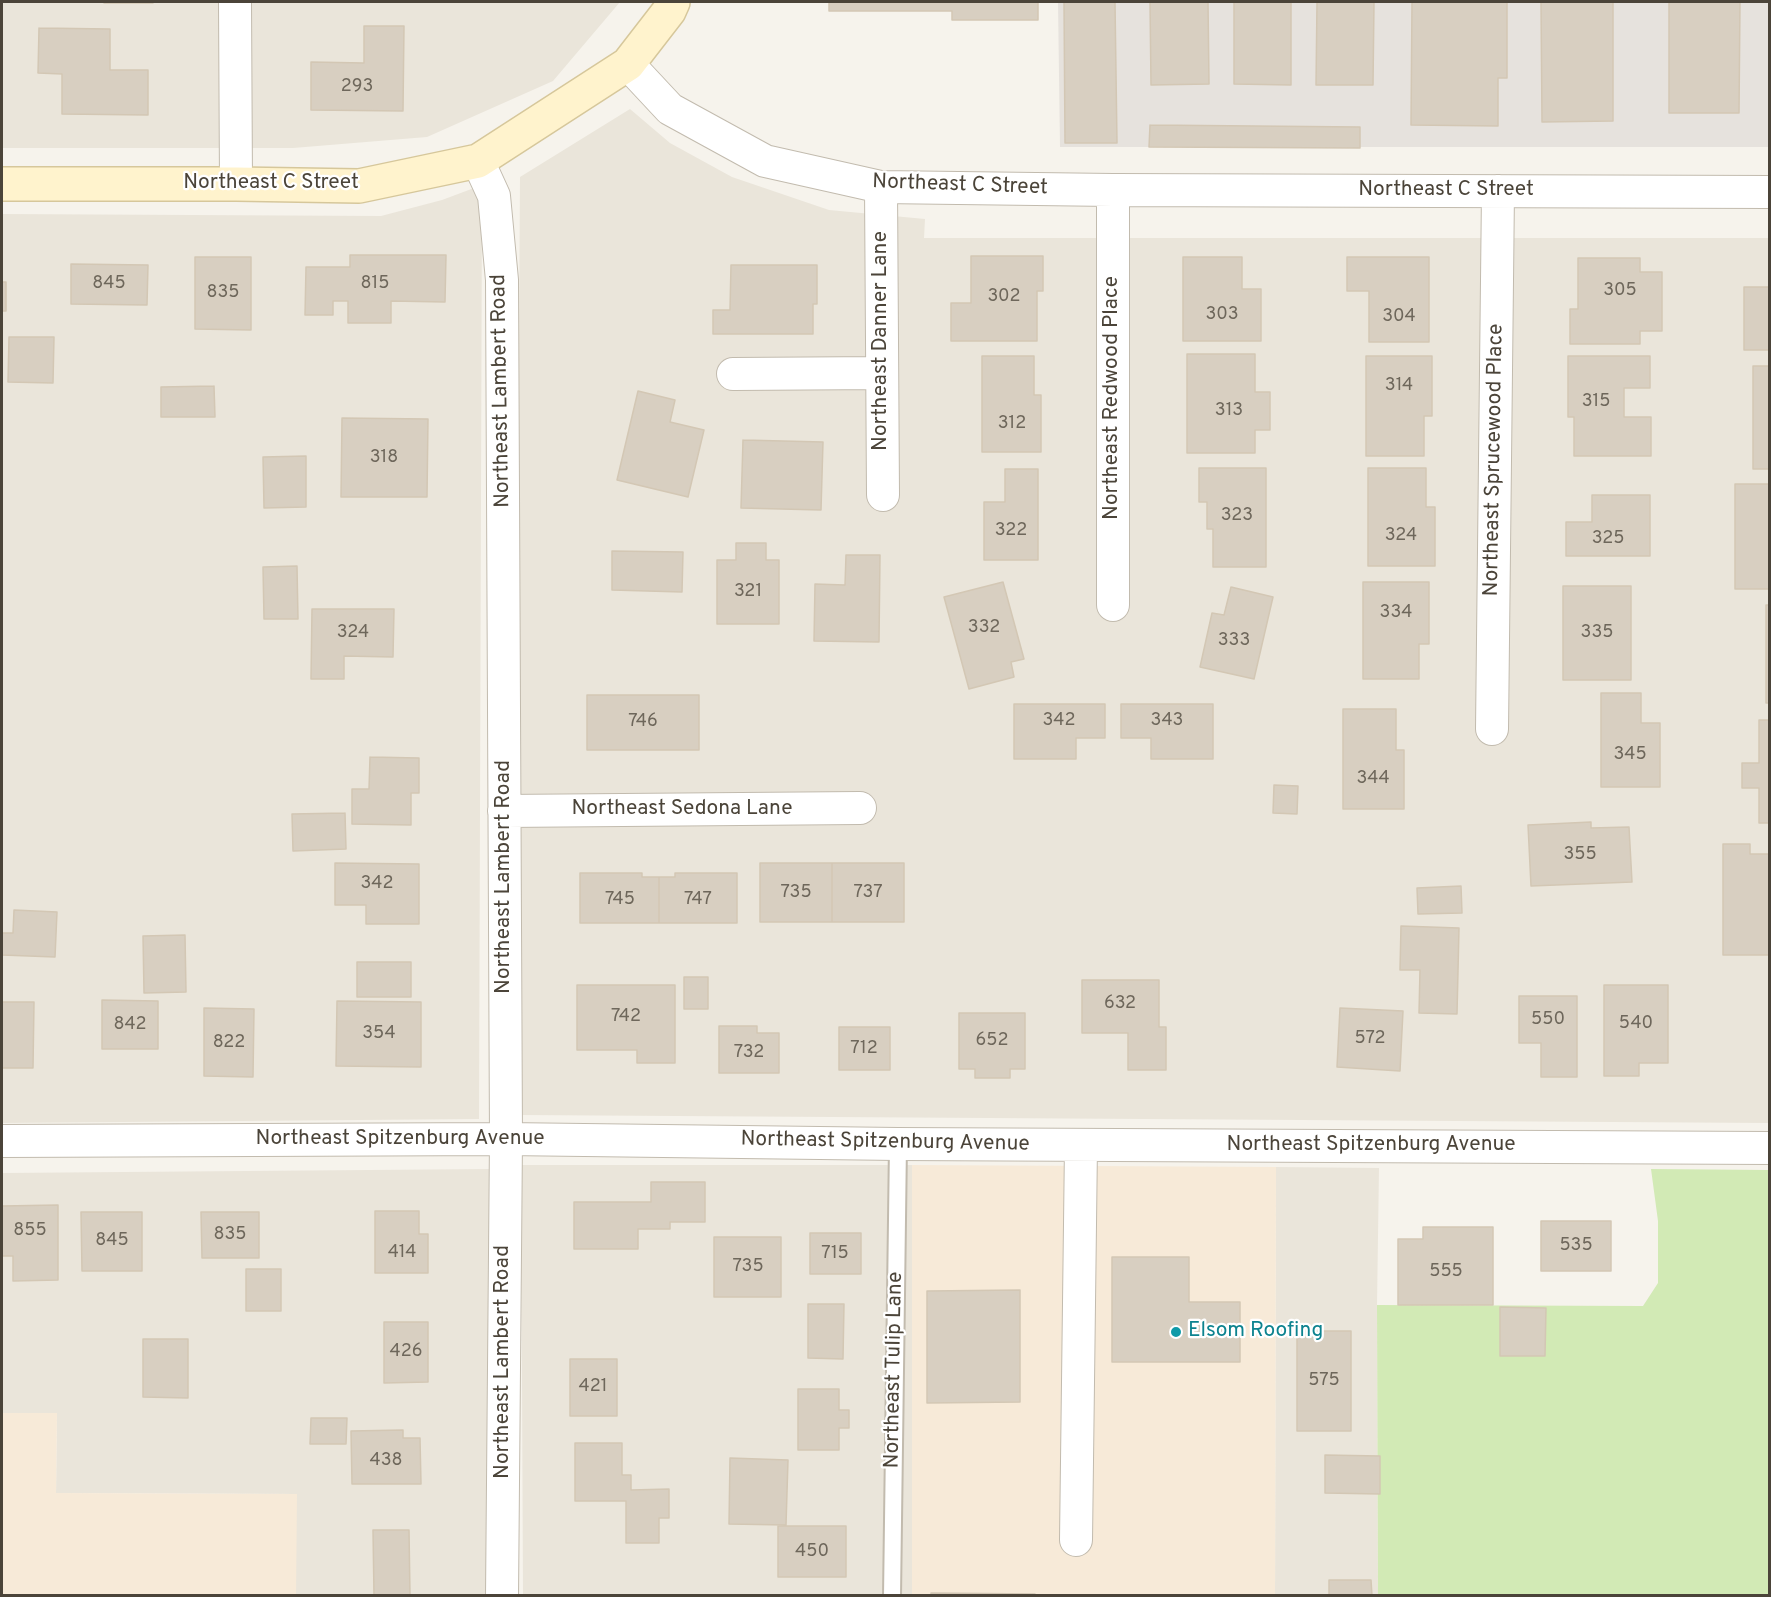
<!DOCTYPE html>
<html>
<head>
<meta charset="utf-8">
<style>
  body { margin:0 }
  #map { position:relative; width:1771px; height:1597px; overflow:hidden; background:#f6f3ec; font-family:Overpass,sans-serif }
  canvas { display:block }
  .frame { position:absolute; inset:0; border:3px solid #4b4439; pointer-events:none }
</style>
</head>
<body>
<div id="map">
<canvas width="1771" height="1597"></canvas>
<div class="frame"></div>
</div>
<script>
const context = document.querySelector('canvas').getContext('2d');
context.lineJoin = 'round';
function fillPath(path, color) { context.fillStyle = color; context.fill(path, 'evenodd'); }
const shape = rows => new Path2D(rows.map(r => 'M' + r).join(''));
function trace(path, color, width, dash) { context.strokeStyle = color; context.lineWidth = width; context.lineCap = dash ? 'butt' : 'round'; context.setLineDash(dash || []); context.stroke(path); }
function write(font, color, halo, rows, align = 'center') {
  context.font = font + ' Overpass,sans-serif'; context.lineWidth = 4.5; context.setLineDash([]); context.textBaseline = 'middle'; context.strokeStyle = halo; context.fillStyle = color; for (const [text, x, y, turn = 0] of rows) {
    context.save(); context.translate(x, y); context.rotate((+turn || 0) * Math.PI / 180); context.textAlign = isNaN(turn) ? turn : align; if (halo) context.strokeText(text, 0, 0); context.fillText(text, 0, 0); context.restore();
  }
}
fillPath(shape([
  [2,2,620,2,553,81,427,137,293,148,2,148],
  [630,109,670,143,732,177,829,210,925,219,924,238,1769,238,1769,1123,520,1115,517,660,520,177],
  [482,185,479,1119,2,1123,2,214,381,216,442,200],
  [521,1165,912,1165,912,1595,523,1595],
  [1276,1167,1379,1168,1377,1305,1378,1595,1275,1596],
  [491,1169,489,1595,296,1595,296,1494,56,1493,57,1413,2,1413,2,1173]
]), '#eae5da');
fillPath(shape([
  [912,1165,1276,1167,1275,1595,912,1596],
  [2,1413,57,1413,56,1493,297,1494,296,1595,2,1595]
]), '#f7ead8');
fillPath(shape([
  [1058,2,1769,2,1769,147,1060,147]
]), '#e6e2dd');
fillPath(shape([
  [1651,1169,1769,1170,1769,1595,1378,1595,1377,1305,1643,1306,1658,1283,1658,1221]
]), '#d2eab5');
const building = shape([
  [104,2,153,2,153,3,104,3,104,2],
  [829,2,1038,2,1038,20,952,20,952,11,829,11,829,2],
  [1064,2,1115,2,1117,143,1065,143,1064,2],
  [1150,2,1208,2,1209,84,1151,85,1150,2],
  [1234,2,1291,2,1291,85,1234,84,1234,2],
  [1317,2,1374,2,1373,85,1316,85,1317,2],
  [1412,2,1507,2,1507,78,1498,78,1498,126,1411,125,1412,2],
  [1541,2,1613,2,1613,121,1542,122,1541,2],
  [1669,2,1740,2,1739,113,1669,113,1669,2],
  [364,26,404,26,403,111,311,110,311,62,364,63,364,26],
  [39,28,110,29,110,70,148,70,148,115,62,114,62,74,38,73,39,28],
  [1150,125,1360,127,1360,148,1149,147,1150,125],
  [350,255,446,255,445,302,391,301,391,323,348,323,348,301,333,301,333,315,305,315,306,267,350,267,350,255],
  [971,256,1043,256,1043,291,1037,291,1037,341,951,341,951,303,971,303,971,256],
  [195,257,251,257,251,330,195,329,195,257],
  [1183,257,1242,257,1242,289,1261,289,1261,341,1183,341,1183,257],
  [1347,257,1429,257,1429,342,1369,342,1369,291,1347,291,1347,257],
  [1578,258,1640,258,1640,272,1662,272,1662,331,1640,331,1640,344,1570,344,1570,309,1578,309,1578,258],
  [71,264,148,265,147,305,71,304,71,264],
  [731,265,817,265,817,304,813,304,813,334,713,334,713,310,730,310,731,265],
  [2,282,6,282,6,311,2,311,2,282],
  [1744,287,1770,287,1770,350,1744,350,1744,287],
  [9,337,54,337,53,383,8,382,9,337],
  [1187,354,1255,354,1255,392,1270,392,1270,430,1255,430,1255,453,1187,453,1187,354],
  [982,356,1034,356,1034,395,1041,395,1041,452,982,452,982,356],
  [1366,356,1432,356,1432,416,1424,416,1424,456,1366,456,1366,356],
  [1568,356,1650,356,1650,388,1624,388,1624,417,1651,417,1651,456,1574,456,1574,417,1568,417,1568,356],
  [1753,366,1770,366,1770,469,1753,469,1753,366],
  [214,386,215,417,161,417,161,387,214,386],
  [638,391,675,400,670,422,704,430,688,497,617,480,638,391],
  [342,418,428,419,427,497,341,497,342,418],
  [743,440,823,442,821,510,741,508,743,440],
  [306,456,306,507,264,508,263,457,306,456],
  [1199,468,1266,468,1266,567,1213,567,1213,529,1207,529,1207,502,1199,502,1199,468],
  [1368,468,1426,468,1426,507,1435,507,1435,566,1368,566,1368,468],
  [1005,469,1038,469,1038,560,984,560,984,502,1005,502,1005,469],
  [1735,484,1770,484,1770,589,1735,589,1735,484],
  [1592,495,1650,495,1650,556,1566,556,1566,522,1592,522,1592,495],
  [736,543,766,543,766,560,779,560,779,624,717,624,717,560,736,560,736,543],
  [612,551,683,552,682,592,612,590,612,551],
  [846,555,880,555,879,642,814,641,815,584,845,585,846,555],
  [297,566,298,619,264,619,263,567,297,566],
  [1003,582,1024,659,1011,662,1014,677,969,689,944,597,1003,582],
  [1363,582,1429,582,1429,644,1419,644,1419,679,1363,679,1363,582],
  [1563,586,1631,586,1631,680,1563,680,1563,586],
  [1231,587,1273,597,1254,679,1200,667,1212,613,1224,615,1231,587],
  [1766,605,1770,605,1770,703,1766,703,1766,605],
  [312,609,394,609,393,657,344,656,344,679,311,679,312,609],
  [1601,693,1641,693,1641,723,1660,723,1660,787,1601,787,1601,693],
  [587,695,699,695,699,750,587,750,587,695],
  [1014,704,1105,704,1105,738,1076,738,1076,759,1014,759,1014,704],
  [1121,704,1213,704,1213,759,1151,759,1151,738,1121,738,1121,704],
  [1343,709,1396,709,1396,750,1404,750,1404,809,1343,809,1343,709],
  [1759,720,1770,720,1770,823,1759,823,1759,788,1742,788,1742,763,1759,763,1759,720],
  [370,757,419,758,419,793,411,793,411,825,352,824,352,789,369,789,370,757],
  [1274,785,1298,786,1297,814,1273,813,1274,785],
  [345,813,346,849,293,851,292,814,345,813],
  [1591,822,1591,828,1629,827,1632,882,1531,886,1528,825,1591,822],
  [1723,844,1750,844,1750,854,1770,854,1770,955,1723,955,1723,844],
  [335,863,419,864,419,924,366,924,366,905,335,905,335,863],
  [760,863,832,863,832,922,760,922,760,863],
  [832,863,904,863,904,922,832,922,832,863],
  [580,873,642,873,642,877,659,877,659,923,580,923,580,873],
  [675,873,737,873,737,923,659,923,659,877,675,877,675,873],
  [1461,886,1462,913,1418,914,1417,888,1461,886],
  [14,910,57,912,55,957,2,955,2,933,13,933,14,910],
  [1401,926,1459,928,1457,1014,1419,1013,1420,970,1400,970,1401,926],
  [185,935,186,992,144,993,143,936,185,935],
  [357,962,411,962,411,997,357,997,357,962],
  [684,977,708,977,708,1009,684,1009,684,977],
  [1082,980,1159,980,1159,1027,1166,1027,1166,1070,1128,1070,1128,1033,1082,1033,1082,980],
  [577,985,675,985,675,1063,637,1063,637,1050,577,1050,577,985],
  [1604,985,1668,985,1668,1063,1639,1063,1639,1076,1604,1076,1604,985],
  [1519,996,1577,996,1577,1077,1541,1077,1541,1043,1519,1043,1519,996],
  [102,1000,158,1001,158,1049,102,1049,102,1000],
  [337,1001,421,1002,421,1067,336,1066,337,1001],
  [2,1002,34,1002,33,1068,2,1068,2,1002],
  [204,1008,254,1009,253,1077,204,1076,204,1008],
  [1340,1008,1403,1011,1400,1071,1337,1067,1340,1008],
  [959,1013,1025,1013,1025,1069,1010,1069,1010,1078,975,1078,975,1069,959,1069,959,1013],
  [719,1026,757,1026,757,1033,779,1033,779,1073,719,1073,719,1026],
  [839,1027,890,1027,890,1070,839,1070,839,1027],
  [651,1182,705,1182,705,1222,670,1222,670,1229,638,1229,638,1249,574,1249,574,1202,651,1202,651,1182],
  [58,1205,58,1280,13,1281,13,1256,2,1256,2,1206,58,1205],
  [375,1211,419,1211,419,1234,428,1234,428,1273,375,1273,375,1211],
  [81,1212,142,1212,142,1271,82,1271,81,1212],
  [201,1212,259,1212,259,1258,202,1258,201,1212],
  [1541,1221,1611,1221,1611,1271,1541,1271,1541,1221],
  [1423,1227,1493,1227,1493,1305,1398,1305,1398,1239,1423,1239,1423,1227],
  [810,1233,861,1233,861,1274,810,1274,810,1233],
  [714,1237,781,1237,781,1297,714,1297,714,1237],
  [1112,1257,1189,1257,1189,1302,1240,1302,1240,1362,1112,1362,1112,1257],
  [246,1269,281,1269,281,1311,246,1311,246,1269],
  [1020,1290,1020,1402,927,1403,927,1291,1020,1290],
  [808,1304,844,1304,843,1359,808,1358,808,1304],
  [1500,1307,1546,1308,1545,1356,1500,1356,1500,1307],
  [384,1322,428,1322,428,1382,384,1383,384,1322],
  [1297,1331,1351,1331,1351,1431,1297,1431,1297,1331],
  [143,1339,188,1339,188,1398,143,1397,143,1339],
  [570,1359,617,1359,617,1416,570,1416,570,1359],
  [798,1389,839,1389,839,1410,849,1410,849,1428,839,1428,839,1450,798,1450,798,1389],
  [311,1418,347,1418,346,1444,310,1444,311,1418],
  [403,1430,403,1438,420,1438,421,1484,352,1484,351,1431,403,1430],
  [575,1443,622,1443,622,1475,631,1475,631,1490,669,1489,669,1518,659,1518,659,1543,626,1543,626,1501,575,1501,575,1443],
  [1325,1455,1380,1456,1380,1494,1325,1493,1325,1455],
  [730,1458,788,1460,786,1525,729,1524,730,1458],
  [778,1526,846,1526,846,1577,778,1577,778,1526],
  [373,1530,409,1530,410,1596,374,1596,373,1530],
  [1329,1580,1371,1580,1372,1596,1329,1596,1329,1580],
  [931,1593,1035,1594,1035,1596,931,1596,931,1593]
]);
fillPath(building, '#d8cfc1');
trace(building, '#d3c7b4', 1.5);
const lane = shape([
  [892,1596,898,1144]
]);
const street = shape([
  [235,2,236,184],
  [628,64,670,109,765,161,881,187,1113,190,1770,192],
  [478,161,494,196,502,280,506,1139,502,1596],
  [881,187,883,495],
  [1113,190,1113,605],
  [733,374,882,373],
  [1492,729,1498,191],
  [504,811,860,808],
  [2,1141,506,1139,898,1144,1770,1148],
  [1076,1540,1081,1145]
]);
const secondary = shape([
  [2,184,236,184,359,186,478,161,628,64,669,11,673,2]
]);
trace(lane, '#c2bbae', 20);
trace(street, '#c2bbae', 34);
trace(secondary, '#d6c79b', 36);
trace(lane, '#fff', 16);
trace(street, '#fff', 32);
trace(secondary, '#fff3cd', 33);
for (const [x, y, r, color] of [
  [1176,1332,6,"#0f9aa8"]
]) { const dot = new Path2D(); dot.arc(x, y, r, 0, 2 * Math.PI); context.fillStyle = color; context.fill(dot); trace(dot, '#fff', 2); }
write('18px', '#6e675b', null, [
  ["293",357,87],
  ["845",109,284],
  ["815",375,284],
  ["305",1620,291],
  ["835",223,293],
  ["302",1004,297],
  ["303",1222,315],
  ["304",1399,317],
  ["314",1399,386],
  ["315",1596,402],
  ["313",1229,411],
  ["312",1012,424],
  ["318",384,458],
  ["323",1237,516],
  ["322",1011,531],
  ["324",1401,536],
  ["325",1608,539],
  ["321",748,592],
  ["334",1396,613],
  ["332",984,628],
  ["324",353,633],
  ["335",1597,633],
  ["333",1234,641],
  ["342",1059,721],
  ["343",1167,721],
  ["746",643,722],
  ["345",1630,755],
  ["344",1373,779],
  ["355",1580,855],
  ["342",377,884],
  ["735",796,893],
  ["737",868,893],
  ["745",620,900],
  ["747",698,900],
  ["632",1120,1004],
  ["742",626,1017],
  ["550",1548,1020],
  ["540",1636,1024],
  ["842",130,1025],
  ["354",379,1034],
  ["572",1370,1039],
  ["652",992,1041],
  ["822",229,1043],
  ["712",864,1049],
  ["732",749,1053],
  ["855",30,1231],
  ["835",230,1235],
  ["845",112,1241],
  ["535",1576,1246],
  ["414",402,1253],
  ["715",835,1254],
  ["735",748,1267],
  ["555",1446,1272],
  ["426",406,1352],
  ["575",1324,1381],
  ["421",593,1387],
  ["438",386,1461],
  ["450",812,1552]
]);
write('21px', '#4b4439', '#fff', [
  ["Northeast C Street",271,184],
  ["Northeast C Street",960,186,2],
  ["Northeast C Street",1446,191],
  ["Northeast Danner Lane",882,341,-90],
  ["Northeast Lambert Road",502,391,-91],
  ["Northeast Redwood Place",1113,398,-90],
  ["Northeast Sprucewood Place",1495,460,-89],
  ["Northeast Sedona Lane",682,810],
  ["Northeast Lambert Road",505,877,-90],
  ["Northeast Spitzenburg Avenue",400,1140],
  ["Northeast Spitzenburg Avenue",885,1143,1],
  ["Northeast Spitzenburg Avenue",1371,1146],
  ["Northeast Lambert Road",504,1362,-90],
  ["Northeast Tulip Lane",895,1370,-89]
]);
write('21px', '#0d838f', '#fff', [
  ["Elsom Roofing",1188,1332]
], 'left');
</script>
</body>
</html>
